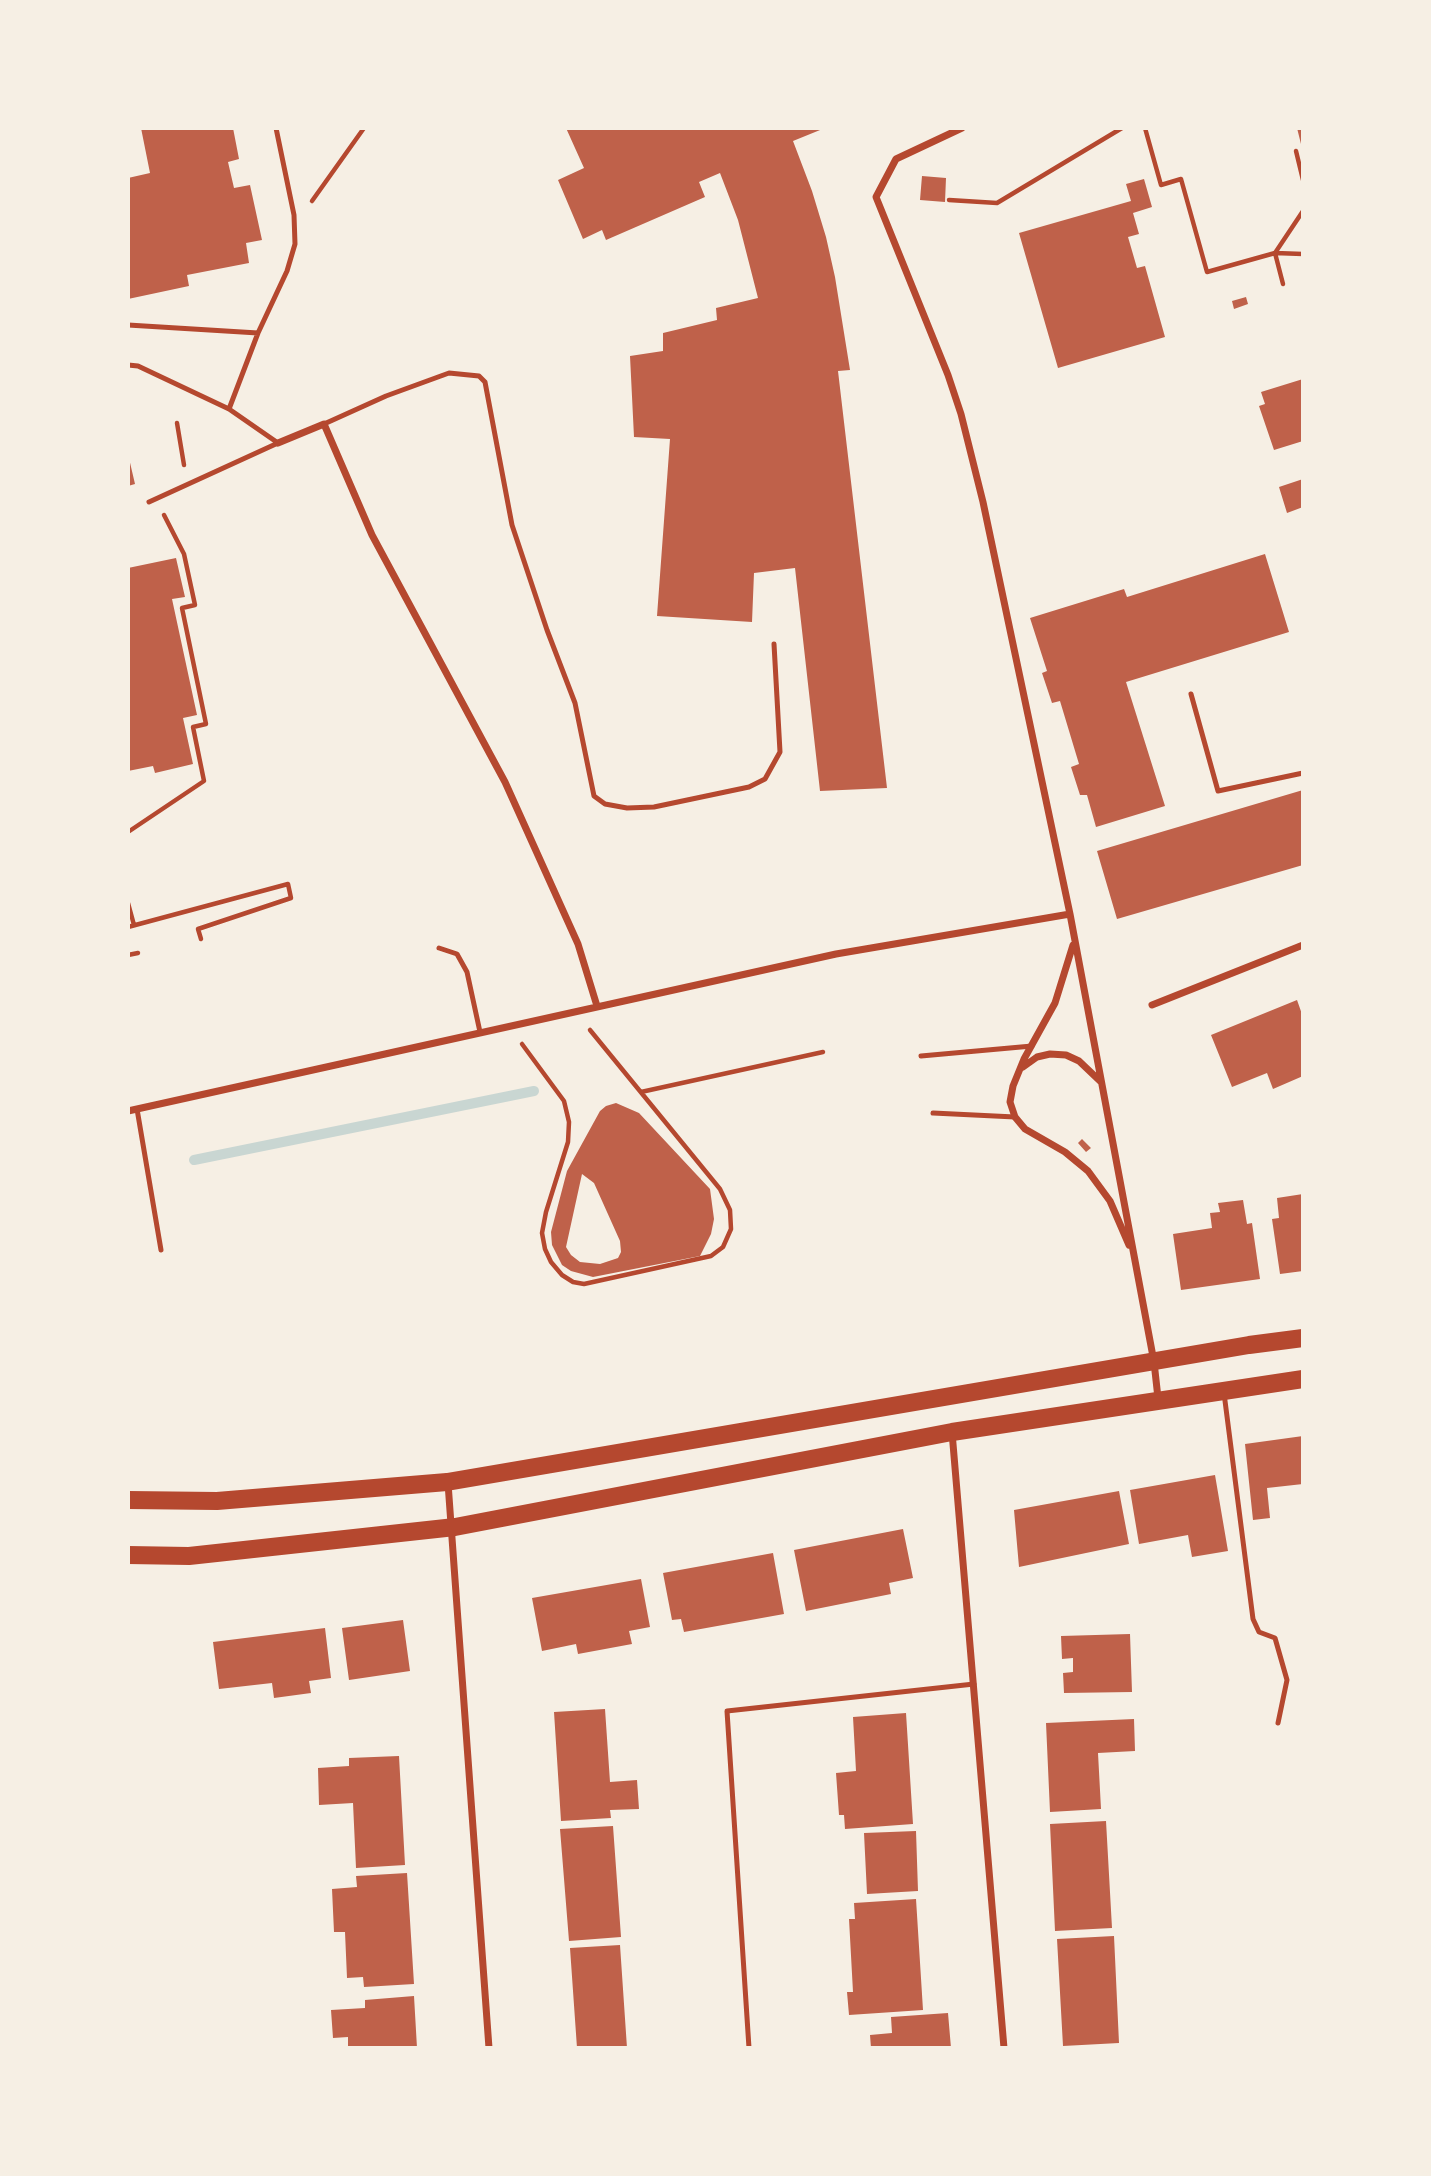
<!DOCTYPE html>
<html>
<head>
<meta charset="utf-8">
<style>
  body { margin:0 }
  #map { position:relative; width:1431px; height:2176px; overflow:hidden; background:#f6efe4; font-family:Overpass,sans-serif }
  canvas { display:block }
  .frame { position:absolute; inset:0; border:130px solid #f6efe4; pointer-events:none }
</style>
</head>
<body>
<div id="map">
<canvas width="1431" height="2176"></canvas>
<div class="frame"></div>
</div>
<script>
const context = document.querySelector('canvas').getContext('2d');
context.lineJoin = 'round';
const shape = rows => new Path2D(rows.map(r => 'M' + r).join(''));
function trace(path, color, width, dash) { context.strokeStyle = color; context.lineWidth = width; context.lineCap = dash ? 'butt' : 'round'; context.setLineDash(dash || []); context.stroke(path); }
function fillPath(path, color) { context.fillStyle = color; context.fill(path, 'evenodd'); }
trace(shape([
  [194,1160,534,1091]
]), '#c9d6d2', 10);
fillPath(shape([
  [141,128,233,128,239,159,228,162,234,188,250,185,262,240,246,243,249,263,187,275,189,286,128,299,128,178,150,173],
  [566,128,825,128,793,141,812,191,826,237,835,277,850,370,838,371,887,788,820,791,795,568,754,573,752,622,657,616,670,439,634,437,630,356,663,351,663,333,717,320,716,308,758,298,738,220,720,173,699,182,705,197,606,240,602,230,583,239,558,180,584,168],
  [1297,128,1303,128,1303,148,1302,148],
  [922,176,946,178,945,202,920,200],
  [1144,179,1152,207,1133,213,1139,234,1128,237,1137,268,1145,266,1165,337,1058,368,1019,233,1131,201,1126,184],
  [1246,297,1248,304,1234,309,1232,301],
  [1303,379,1303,441,1274,450,1259,406,1265,404,1261,392],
  [128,454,135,484,128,486],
  [1303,479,1303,507,1287,513,1279,487],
  [1265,554,1289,632,1126,682,1165,806,1096,827,1087,795,1080,795,1071,767,1079,764,1060,701,1052,703,1042,673,1047,671,1030,618,1124,589,1127,597],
  [176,558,185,597,172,599,197,715,183,718,193,764,155,773,153,766,128,771,128,568],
  [1303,790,1303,865,1117,919,1097,851],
  [1297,1000,1303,1017,1303,1076,1273,1089,1267,1073,1232,1087,1211,1035],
  [616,1103,639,1113,710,1189,714,1219,711,1234,700,1256,593,1277,571,1271,562,1265,552,1245,551,1232,567,1171,600,1111,606,1106],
  [582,1174,594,1183,620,1241,621,1252,618,1258,600,1264,580,1262,571,1255,566,1247],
  [1082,1139,1091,1148,1086,1152,1078,1143],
  [1303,1194,1303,1271,1280,1274,1272,1219,1279,1218,1277,1198],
  [1243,1200,1247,1224,1252,1223,1260,1279,1181,1290,1173,1234,1212,1228,1210,1213,1220,1212,1218,1203],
  [1303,1436,1303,1484,1267,1488,1270,1518,1253,1520,1245,1444],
  [1215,1475,1228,1551,1192,1557,1188,1535,1139,1544,1130,1490],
  [1119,1491,1129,1544,1019,1567,1014,1510],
  [903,1529,913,1578,889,1583,891,1594,806,1611,794,1550],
  [773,1553,784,1614,684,1632,681,1619,672,1620,663,1573],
  [641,1579,650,1627,629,1631,632,1644,578,1654,576,1644,542,1651,532,1598],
  [403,1620,410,1671,349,1680,342,1628],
  [325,1628,331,1678,309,1681,311,1693,274,1698,272,1683,219,1689,213,1642],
  [1130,1634,1132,1692,1064,1693,1063,1673,1073,1672,1073,1658,1062,1659,1061,1636],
  [605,1709,610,1782,637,1780,639,1809,610,1810,611,1818,561,1821,554,1712],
  [906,1713,913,1824,845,1829,844,1815,839,1815,836,1773,856,1771,853,1717],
  [1134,1719,1135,1751,1098,1753,1101,1809,1050,1812,1046,1723],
  [399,1756,405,1865,356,1868,353,1803,319,1805,318,1768,349,1766,349,1758],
  [1106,1821,1112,1928,1055,1931,1050,1824],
  [613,1826,621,1937,569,1941,560,1829],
  [916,1831,918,1891,867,1894,864,1833],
  [407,1873,414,1984,364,1987,363,1977,347,1978,345,1932,334,1932,332,1889,357,1887,356,1876],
  [916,1899,923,2010,849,2015,847,1992,853,1992,849,1919,855,1919,854,1903],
  [1114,1936,1119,2043,1063,2046,1057,1939],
  [620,1945,627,2048,577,2048,570,1948],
  [414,1996,417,2048,348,2048,348,2037,333,2038,331,2010,365,2008,365,2000],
  [948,2013,951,2048,871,2048,870,2035,892,2033,891,2017]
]), '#bf614a');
trace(shape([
  [1145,128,1161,185,1181,179,1207,272,1275,253,1303,254],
  [1296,151,1303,180],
  [949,200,997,203,1122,128],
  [312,201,364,128],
  [1283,284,1275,253,1303,211],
  [177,423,184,465],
  [128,832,204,781,193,727,206,724,182,608,195,605,184,554,164,515],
  [128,903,134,925],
  [128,927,288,884,291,898,198,929,201,939],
  [128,955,138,953],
  [522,1044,564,1101,569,1122,568,1142,546,1212,542,1233,545,1249,551,1262,562,1275,573,1282,584,1284,711,1256,723,1247,731,1229,730,1210,720,1189,590,1030],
  [641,1092,823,1052]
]), '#b5482f', 4.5);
trace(shape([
  [128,325,258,333],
  [128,365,138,366,229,409,278,443],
  [229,409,258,333,287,271,295,244,294,215,276,128],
  [324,424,386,396,449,373,479,376,485,382,512,525,547,630,575,703,594,796,605,804,627,808,654,807,749,787,765,779,780,752,774,644],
  [149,502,278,443],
  [1191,694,1218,791,1303,773],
  [439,948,457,954,467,972,480,1032],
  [921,1056,1032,1046],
  [137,1109,161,1250],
  [933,1113,1015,1117],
  [1224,1393,1253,1619,1259,1632,1275,1638,1287,1680,1278,1723],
  [749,2048,727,1711,974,1684]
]), '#b5482f', 5);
trace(shape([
  [962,128,896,159,876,197,948,375,961,414,983,502,1070,914,1154,1362,1158,1398],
  [278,443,324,424,372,535,505,782,578,944,597,1006],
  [1073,945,1055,1003,1024,1059,1013,1086,1010,1102,1015,1117,1025,1129,1065,1152,1088,1171,1110,1201,1129,1245],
  [1152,1005,1303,945],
  [1023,1067,1037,1057,1050,1054,1066,1055,1079,1061,1100,1081],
  [128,1111,836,954,1070,914],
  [952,1432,1004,2048],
  [448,1483,489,2048]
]), '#b5482f', 7);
trace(shape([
  [128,1500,217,1501,447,1482,1249,1345,1303,1338],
  [128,1555,189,1556,455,1527,952,1432,1303,1379]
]), '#b5482f', 18);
</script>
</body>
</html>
